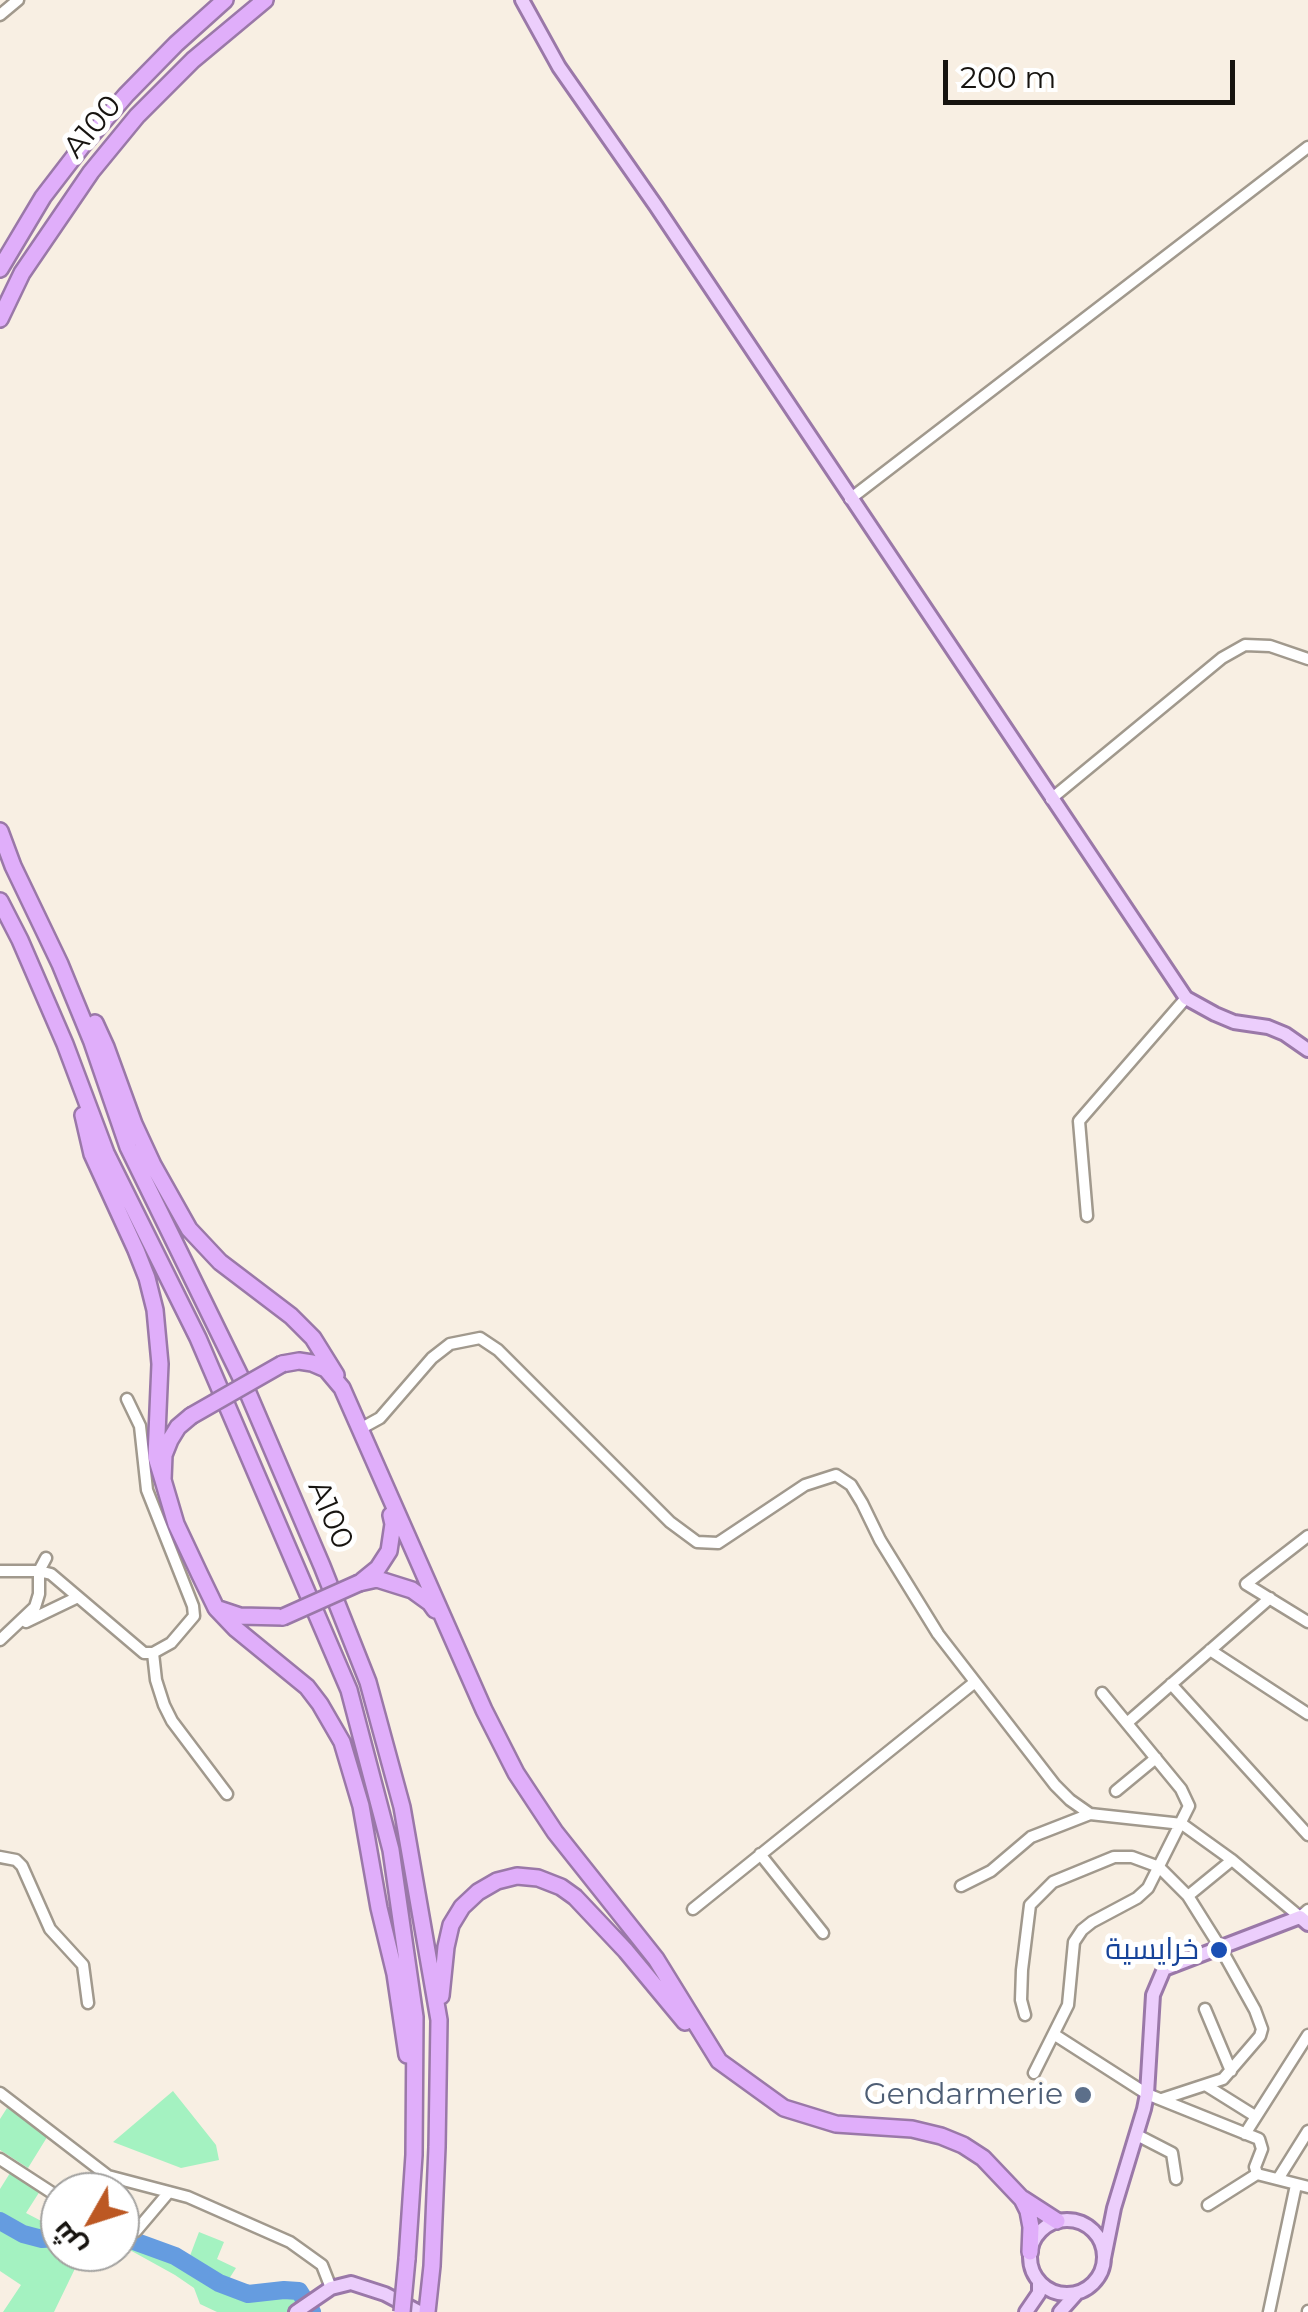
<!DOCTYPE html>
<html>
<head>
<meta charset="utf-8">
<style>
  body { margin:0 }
  #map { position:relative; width:1308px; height:2312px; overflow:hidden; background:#f8efe3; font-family:Montserrat,Cairo,sans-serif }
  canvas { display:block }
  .north { position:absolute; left:40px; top:2172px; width:100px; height:100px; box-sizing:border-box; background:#fff; border:2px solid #a2a19f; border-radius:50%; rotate:231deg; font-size:28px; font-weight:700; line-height:40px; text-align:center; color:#171410 }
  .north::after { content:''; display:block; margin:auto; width:35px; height:45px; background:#bc5823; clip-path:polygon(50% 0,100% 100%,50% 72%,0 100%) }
  .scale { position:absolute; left:943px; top:60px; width:292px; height:45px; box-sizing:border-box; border:5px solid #171410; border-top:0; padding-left:12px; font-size:30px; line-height:35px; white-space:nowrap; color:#171410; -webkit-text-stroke:8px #fff; paint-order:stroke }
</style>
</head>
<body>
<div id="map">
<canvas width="1308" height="2312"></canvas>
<div class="north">ش</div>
<div class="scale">200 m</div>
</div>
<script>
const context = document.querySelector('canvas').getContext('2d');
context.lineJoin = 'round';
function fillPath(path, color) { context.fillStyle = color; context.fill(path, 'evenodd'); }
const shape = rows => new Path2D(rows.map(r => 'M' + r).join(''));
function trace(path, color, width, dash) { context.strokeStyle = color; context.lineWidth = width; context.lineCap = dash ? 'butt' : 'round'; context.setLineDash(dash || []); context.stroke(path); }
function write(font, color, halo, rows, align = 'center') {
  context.font = font + ' Montserrat,Cairo,sans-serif'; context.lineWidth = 10; context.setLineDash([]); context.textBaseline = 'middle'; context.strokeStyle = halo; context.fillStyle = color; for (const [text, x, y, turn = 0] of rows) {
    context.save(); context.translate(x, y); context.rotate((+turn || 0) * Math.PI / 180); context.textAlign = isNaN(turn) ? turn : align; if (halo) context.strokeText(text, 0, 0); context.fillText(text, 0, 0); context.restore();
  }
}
fillPath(shape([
  [173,2091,216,2145,219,2160,181,2168,113,2142],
  [7,2108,49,2134,28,2168,0,2150,0,2119],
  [10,2173,40,2191,26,2213,49,2225,60,2209,60,2235,44,2235,25,2231,0,2217,0,2189],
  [0,2221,23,2234,42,2239,60,2238,60,2252,83,2252,54,2312,3,2312,21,2285,0,2271],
  [199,2232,224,2242,217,2259,236,2268,227,2282,188,2261],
  [120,2236,176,2261,220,2288,257,2300,280,2294,296,2295,301,2300,288,2312,217,2312,200,2304,194,2288,175,2275,128,2249,120,2248]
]), '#a4f2c1');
trace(shape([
  [0,2221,23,2234,42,2239,60,2238],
  [120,2236,175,2256,219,2283,248,2294,284,2290,299,2291,312,2312]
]), '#659ce0', 18);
const minor = shape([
  [0,15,18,0],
  [850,499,1308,147],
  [1051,799,1222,658,1245,645,1270,646,1308,659],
  [1087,1216,1079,1121,1186,998],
  [360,1429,380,1418,432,1358,450,1344,480,1338,498,1350,670,1522,697,1542,718,1543,805,1485,836,1475,851,1485,862,1503,880,1540,938,1634,1055,1785,1070,1800,1090,1814,1182,1824,1232,1860,1300,1917,1308,1910],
  [1308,1536,1246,1584,1308,1622],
  [0,1571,39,1571,51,1574,144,1653,153,1653,171,1643,194,1616,193,1606,147,1490,140,1426,127,1399],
  [26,1622,78,1597],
  [0,1640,35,1607,39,1594,39,1571,46,1558],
  [1210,1650,1308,1714],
  [153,1653,156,1680,164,1705,172,1721,227,1794],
  [1171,1684,1308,1835],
  [1127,1723,1270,1598],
  [1116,1791,1156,1758],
  [760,1854,823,1933],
  [0,1857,16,1860,22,1866,50,1929,83,1965,88,2003],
  [961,1886,991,1871,1031,1837,1090,1814],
  [1188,1896,1232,1860],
  [693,1909,975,1682],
  [1205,2009,1231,2071],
  [1025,2015,1021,2000,1022,1970,1030,1905,1053,1882,1114,1857,1132,1857,1159,1867,1188,1896,1220,1947,1255,2010,1262,2029,1260,2036,1223,2079,1162,2099],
  [1055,2035,1147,2094,1259,2139,1262,2149,1255,2167,1257,2174,1308,2187],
  [1034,2073,1068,2005,1074,1942,1082,1930,1092,1922,1137,1898,1148,1888,1189,1806,1181,1789,1102,1693],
  [1207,2086,1255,2116],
  [0,2093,108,2176,188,2197,290,2242,322,2265,331,2288],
  [1245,2134,1308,2035],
  [1137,2135,1172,2153,1176,2179],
  [0,2159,60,2198],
  [1278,2179,1308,2131],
  [1208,2205,1257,2174],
  [120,2233,136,2231,169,2192],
  [1269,2312,1296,2185],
  [1308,2312,1308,2311]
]);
const major = shape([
  [522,0,559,67,656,206,1186,998,1215,1014,1234,1022,1268,1027,1285,1034,1308,1050],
  '1030 2257a37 37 0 1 1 74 0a37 37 0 1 1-74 0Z',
  [1104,2258,1114,2208,1144,2109,1147,2094,1153,1995,1164,1969,1300,1917,1308,1924],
  [296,2312,331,2288,351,2283,385,2294,419,2312],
  [1026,2312,1039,2293,1039,2282],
  [1060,2312,1076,2294]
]);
const highway = shape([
  [0,269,43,197,83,145,126,95,176,44,225,0],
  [0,319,22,273,91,172,137,116,193,60,265,0],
  [0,831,13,866,60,964,92,1042,128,1147,245,1386,322,1566,368,1682,402,1807,439,2020,437,2147,432,2266,427,2312],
  [0,901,20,940,65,1044,106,1153,198,1338,349,1690,391,1850,415,2017,414,2155,407,2259],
  [95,1023,106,1047,134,1124,153,1165,189,1229,220,1262,291,1316,313,1338,336,1375],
  [83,1115,92,1154,136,1250,147,1278,155,1310,160,1364,156,1457,163,1480],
  [282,1364,299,1361,312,1363,326,1369,342,1388,484,1710,516,1773,555,1832,656,1959,719,2061,784,2108,836,2124,912,2129,941,2136,963,2145,983,2158,1022,2199,1028,2211,1031,2227,1030,2252],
  [191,1416,178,1427,170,1440,164,1455,163,1480,176,1524,200,1575,216,1608,240,1616,283,1617],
  [362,1581,378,1568,389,1551,393,1524,391,1515],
  [359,1583,377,1579,412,1590,430,1603,435,1610],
  [216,1608,236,1629,307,1687,320,1704,342,1742,361,1806,379,1908,395,1974,407,2055],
  [441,1996,446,1947,451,1925,462,1907,478,1892,497,1881,517,1876,538,1878,561,1887,575,1897,626,1951,685,2022],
  [1023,2199,1057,2221]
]);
trace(minor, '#a1998d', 15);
trace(major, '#9a78a8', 18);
trace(highway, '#9a78a8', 20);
trace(minor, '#fff', 10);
trace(major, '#eccefc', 12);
trace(highway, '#e0aefa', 15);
const highwayBridge = shape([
  [191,1416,282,1364],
  [283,1617,359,1583],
  [402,2312,407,2259]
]);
trace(highwayBridge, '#9a78a8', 20, []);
trace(highwayBridge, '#e0aefa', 15);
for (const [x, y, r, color] of [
  [1219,1950,10,"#1a4fb4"],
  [1083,2095,10,"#5c6f8a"]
]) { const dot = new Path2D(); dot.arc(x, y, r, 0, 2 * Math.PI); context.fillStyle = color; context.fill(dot); trace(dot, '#fff', 4); }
write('30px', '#171410', '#fff', [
  ["A100",93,127,-50],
  ["A100",330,1515,67]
]);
write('30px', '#164399', '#fff', [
  ["خرايسية",1199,1950]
], 'right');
write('30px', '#4e5e75', '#fff', [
  ["Gendarmerie",1063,2095]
], 'right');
</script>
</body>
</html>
